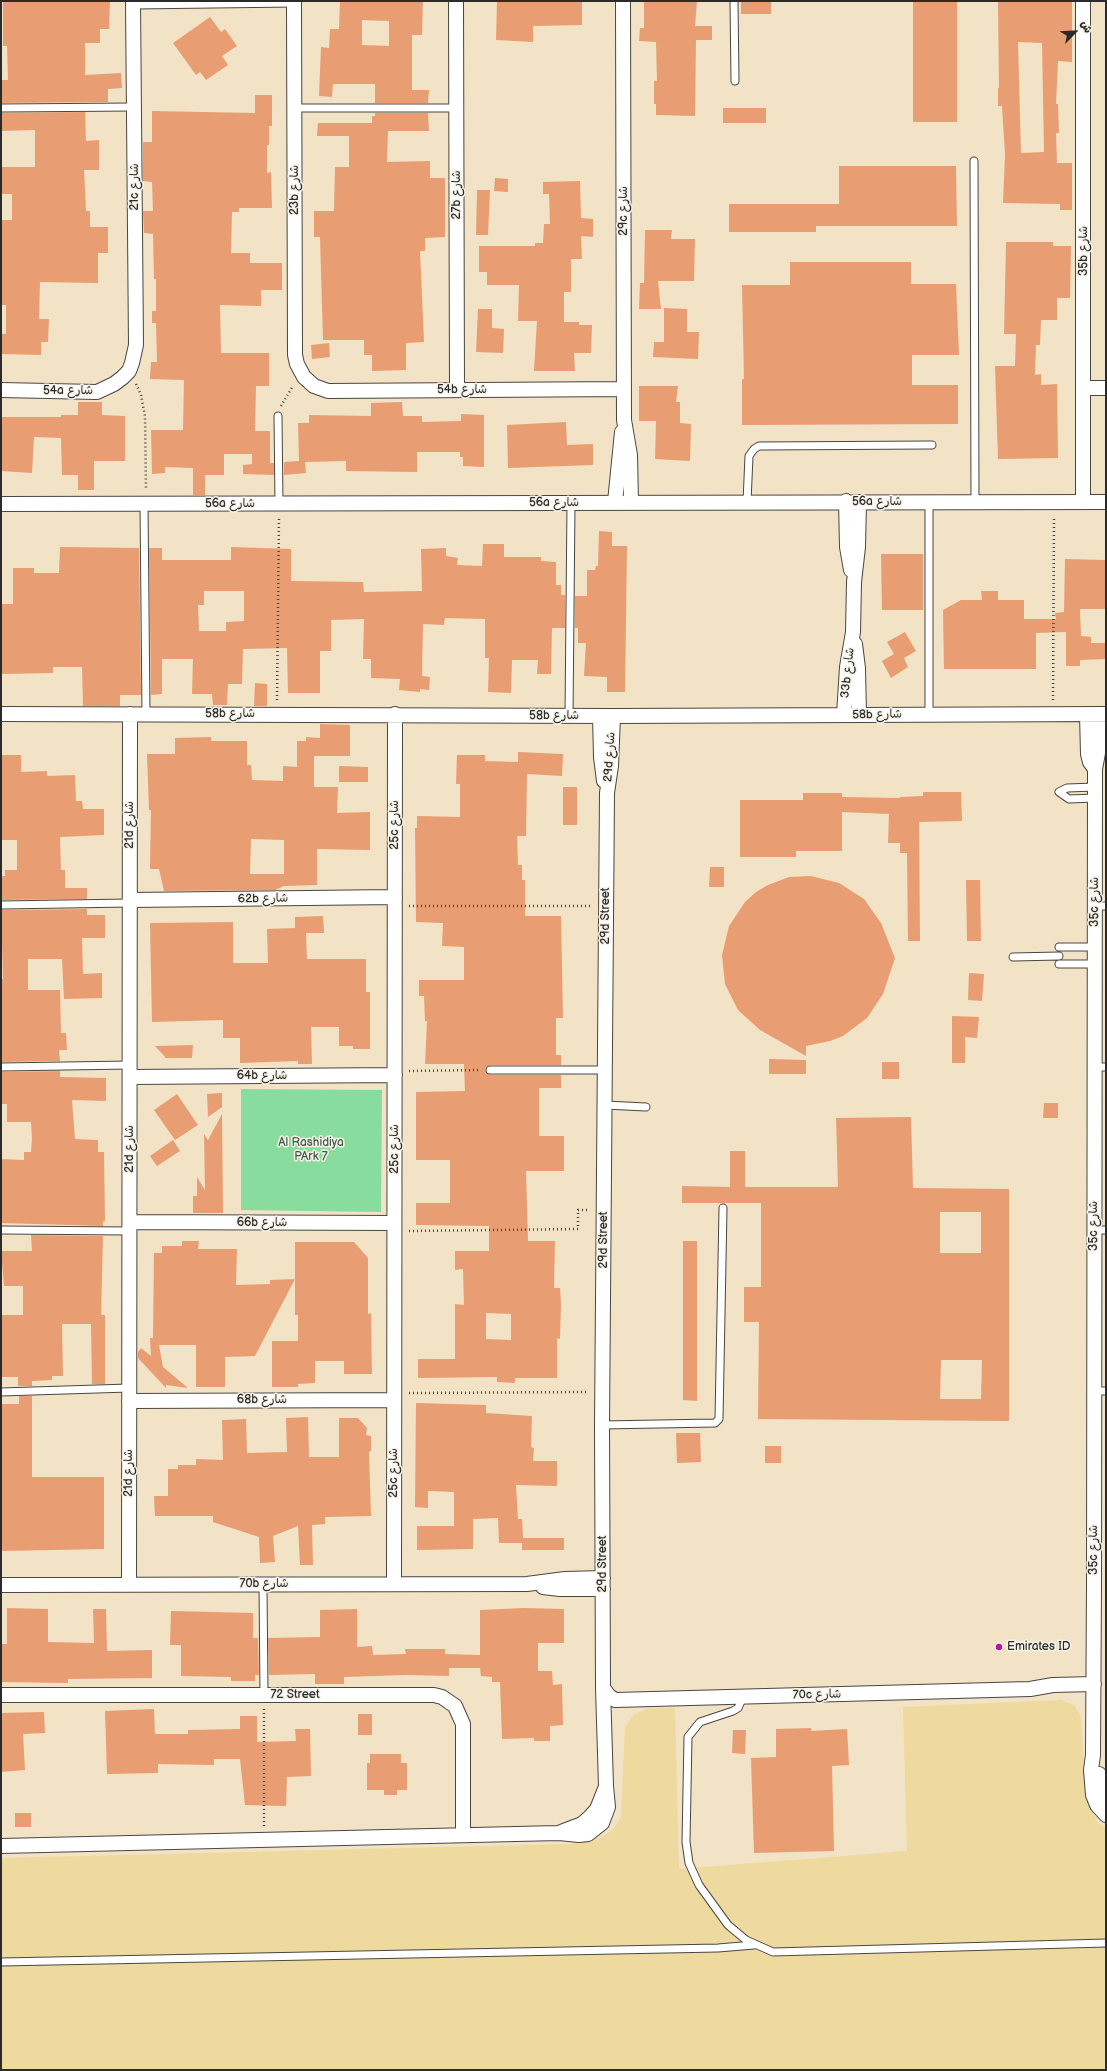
<!DOCTYPE html>
<html>
<head>
<meta charset="utf-8">
<style>
  body { margin:0 }
  #map { position:relative; width:1107px; height:2071px; overflow:hidden; background:#f2e2c6; font-family:"Balsamiq Sans","Playpen Sans Arabic",sans-serif }
  canvas { display:block }
  .frame { position:absolute; inset:0; border:2px solid #2b2b2b; pointer-events:none }
  .north { position:absolute; left:1055px; top:12px; width:40px; height:40px; -webkit-text-stroke:3px #f7f3e8; paint-order:stroke; rotate:66deg; font-size:11px; font-weight:700; line-height:16px; text-align:center; color:#2b2b2b }
  .north::after { content:''; display:block; margin:auto; width:14px; height:18px; background:#2b2b2b; clip-path:polygon(50% 0,100% 100%,50% 72%,0 100%) }
</style>
</head>
<body>
<div id="map">
<canvas width="1107" height="2071"></canvas>
<div class="frame"></div>
<div class="north">ش</div>
</div>
<script>
const context = document.querySelector('canvas').getContext('2d');
context.lineJoin = 'round';
function fillPath(path, color) { context.fillStyle = color; context.fill(path, 'evenodd'); }
const shape = rows => new Path2D(rows.map(r => 'M' + r).join(''));
function trace(path, color, width, dash) { context.strokeStyle = color; context.lineWidth = width; context.lineCap = dash ? 'butt' : 'round'; context.setLineDash(dash || []); context.stroke(path); }
function write(font, color, halo, rows, align = 'center') {
  context.font = font + ' "Balsamiq Sans","Playpen Sans Arabic",sans-serif'; context.lineWidth = 3; context.setLineDash([]); context.textBaseline = 'middle'; context.strokeStyle = halo; context.fillStyle = color; for (const [text, x, y, turn = 0] of rows) {
    context.save(); context.translate(x, y); context.rotate((+turn || 0) * Math.PI / 180); context.textAlign = isNaN(turn) ? turn : align; if (halo) context.strokeText(text, 0, 0); context.fillText(text, 0, 0); context.restore();
  }
}
fillPath(shape([
  [241,1089,382,1090,381,1212,241,1210]
]), '#88dc9e');
fillPath(shape([
  [1060,1700,1074,1705,1081,1717,1086,1798,1098,1823,1106,1828,1106,2070,1,2070,1,1858,570,1844,596,1839,612,1831,621,1817,625,1727,634,1714,649,1708,675,1708,679,1869,907,1851,903,1707]
]), '#eeda9e');
fillPath(shape([
  [3,1,110,1,109,29,100,29,100,43,85,43,85,75,121,73,122,88,108,89,108,102,1,103,1,80,8,80,7,46,3,46],
  [340,1,423,1,422,35,412,35,412,90,429,90,428,103,375,103,375,84,333,84,332,97,319,96,321,47,329,48,330,29,339,29],
  [362,20,389,21,389,46,362,45],
  [497,1,582,1,582,25,533,26,533,42,496,40],
  [644,1,697,1,695,26,712,26,712,40,696,40,695,116,656,115,656,104,654,104,654,81,657,81,656,42,639,41,640,28,644,28],
  [741,1,771,1,771,14,741,14],
  [913,1,957,1,957,122,913,122],
  [998,1,1072,1,1072,62,1058,61,1056,104,1058,104,1059,133,1056,133,1057,163,1072,163,1072,210,1060,210,1060,204,1003,203,1005,154,1002,106,998,106,998,88,999,88],
  [1018,42,1042,43,1044,152,1021,153],
  [210,17,221,32,225,29,237,46,222,56,228,65,206,80,200,72,196,75,173,43],
  [255,95,272,95,272,126,269,126,269,145,267,145,267,173,271,172,272,208,239,208,239,212,232,212,231,253,250,253,250,263,282,263,282,290,261,290,261,306,220,305,221,353,269,353,269,386,256,386,255,431,270,431,270,463,274,463,274,475,243,474,243,465,252,464,252,454,224,454,224,475,205,475,205,495,193,495,193,468,165,467,165,473,152,474,151,430,183,430,184,380,150,379,151,362,157,362,156,323,152,323,152,311,156,311,156,279,154,279,153,234,144,233,143,211,153,211,152,182,143,181,143,142,152,142,152,111,255,113],
  [723,108,766,108,766,123,723,123],
  [85,112,86,141,99,140,99,170,84,170,86,211,90,211,90,227,108,227,108,253,98,253,98,283,40,282,39,319,49,319,48,342,41,342,41,355,1,354,1,334,6,334,6,305,1,305,1,220,12,220,12,194,1,194,1,167,35,167,35,130,1,131,1,113],
  [375,113,428,113,429,131,388,131,387,162,430,161,430,178,445,178,445,237,425,238,425,251,420,251,424,342,406,343,406,370,372,371,372,355,364,355,364,340,323,340,320,237,314,237,314,211,334,211,335,167,349,167,349,136,317,136,318,123,372,123,372,116,375,116],
  [839,166,956,166,957,226,816,226,816,232,729,232,729,204,839,204],
  [495,178,508,179,508,192,494,191],
  [580,181,581,218,593,219,593,237,581,236,582,259,571,259,571,292,564,292,564,322,579,322,579,325,592,325,591,353,574,353,575,371,534,371,537,321,518,321,519,285,487,285,487,272,479,272,479,246,535,246,535,243,543,243,544,224,550,224,549,194,543,194,543,182],
  [477,190,490,190,488,235,476,235],
  [645,230,672,230,671,239,695,239,694,281,658,281,661,309,639,309,640,283,644,283],
  [1006,242,1053,242,1053,246,1071,246,1070,298,1057,298,1057,320,1041,320,1040,345,1036,345,1035,375,1041,374,1041,385,1057,384,1058,458,998,459,995,366,1015,366,1016,334,1004,334],
  [790,262,911,262,911,284,956,284,959,355,912,355,912,385,958,385,958,424,742,425,742,379,744,379,742,285,790,285],
  [664,308,687,309,687,332,699,332,698,359,653,357,654,342,664,342],
  [478,309,492,309,492,328,504,329,503,353,476,352],
  [329,343,330,357,312,359,311,345],
  [639,386,678,386,676,402,680,402,680,423,691,424,690,461,655,459,656,421,639,421],
  [78,402,102,402,102,415,125,416,125,461,94,461,94,490,78,490,78,475,62,475,61,438,34,437,32,473,1,471,1,417,61,417,61,415,78,415],
  [402,402,403,416,422,416,422,422,461,421,461,414,484,415,484,467,463,466,463,457,460,457,460,452,417,452,417,472,346,471,346,461,305,462,306,473,284,475,284,462,299,461,298,423,309,423,309,415,371,416,371,403],
  [566,422,567,445,593,444,593,465,508,468,507,425],
  [599,531,612,532,612,546,627,546,625,692,607,692,607,677,584,676,586,643,578,643,578,628,575,628,575,596,587,596,587,570,595,570,596,566,598,566],
  [483,544,504,544,504,557,541,557,541,561,556,562,556,585,561,585,561,595,565,595,565,628,552,628,551,674,537,674,538,660,512,660,511,693,488,692,489,658,485,658,485,619,445,618,444,625,423,624,422,676,430,677,429,690,420,689,420,692,399,690,400,679,371,678,371,659,363,659,364,619,331,620,331,651,320,651,320,693,288,693,287,648,243,649,242,684,228,684,227,705,213,705,212,694,192,694,193,659,162,659,162,694,151,695,149,548,162,548,162,560,231,560,231,547,291,549,291,581,363,582,364,592,422,591,421,549,446,548,446,556,458,558,457,565,482,566],
  [204,591,244,591,244,621,226,622,226,631,199,631,198,605,204,605],
  [60,547,139,548,141,695,120,695,120,706,83,706,82,667,53,667,53,673,1,674,1,604,13,604,13,568,34,568,34,573,59,573],
  [881,554,923,554,923,610,882,610],
  [1065,559,1106,560,1106,609,1080,609,1081,636,1091,637,1091,643,1106,643,1106,659,1080,660,1080,666,1066,666,1066,632,1036,633,1036,669,944,669,943,610,961,600,982,600,981,591,998,591,998,600,1024,600,1024,619,1056,619,1055,613,1064,612],
  [905,632,916,651,904,658,908,667,891,678,882,661,894,654,887,642],
  [255,683,267,684,267,706,254,706],
  [320,724,350,725,350,756,314,756,314,787,338,787,337,813,370,812,370,850,317,849,317,885,284,886,275,890,164,891,159,869,150,869,151,810,149,810,147,754,175,754,175,738,211,737,211,741,247,741,247,765,251,765,252,780,283,781,283,766,297,767,297,741,306,741,306,737,320,738],
  [251,839,284,840,284,874,250,874],
  [518,752,563,754,562,776,527,774,526,836,517,836,518,865,522,865,522,880,525,880,525,916,561,916,563,1018,556,1018,556,1055,561,1055,561,1065,490,1065,486,1067,485,1070,490,1075,561,1075,561,1088,539,1088,539,1136,564,1136,564,1171,526,1171,528,1241,555,1241,554,1288,560,1288,561,1304,560,1339,557,1338,557,1378,515,1378,515,1383,497,1382,497,1377,418,1378,418,1359,455,1359,455,1304,464,1305,463,1269,455,1270,455,1251,489,1251,489,1226,416,1225,416,1203,450,1203,450,1160,416,1160,416,1092,465,1091,464,1064,425,1064,427,1021,425,1021,424,996,419,996,419,980,464,980,464,947,442,946,443,923,416,922,415,828,417,828,417,816,460,817,460,784,456,784,457,755,485,755,485,761,518,762],
  [486,1313,511,1314,511,1340,486,1339],
  [1,755,21,755,21,772,47,771,47,776,75,775,76,801,82,801,83,809,104,809,104,835,60,837,61,870,65,870,65,888,87,888,87,899,1,900,1,876,5,876,5,870,17,870,17,840,1,840],
  [339,766,368,767,368,782,339,782],
  [563,787,577,787,577,825,563,825],
  [923,792,961,792,962,821,919,822,920,941,908,941,907,853,900,853,900,843,888,843,889,814,842,812,842,851,796,851,796,857,740,857,740,800,803,800,803,793,842,793,842,797,900,798,900,797,923,796],
  [710,867,724,867,724,887,709,887],
  [811,876,839,883,864,899,881,923,895,958,883,994,867,1018,843,1036,830,1041,806,1046,806,1056,760,1030,738,1010,725,984,722,955,729,926,745,902,756,892,768,885,789,877],
  [966,880,980,880,981,941,967,941],
  [87,909,87,915,105,915,105,938,82,938,83,974,102,973,102,998,64,999,62,959,28,959,28,990,60,990,61,1033,66,1033,67,1050,59,1050,60,1061,1,1062,1,979,3,979,1,910],
  [323,916,324,933,306,933,307,959,366,959,366,992,370,992,370,1049,353,1049,353,1046,339,1046,339,1027,311,1027,312,1064,298,1064,298,1061,240,1063,240,1038,223,1038,223,1020,152,1022,150,923,233,922,233,963,268,963,267,929,295,928,295,917],
  [969,973,984,974,982,1001,968,1000],
  [952,1016,979,1017,977,1038,965,1037,965,1063,952,1063],
  [193,1045,192,1058,166,1058,155,1046],
  [769,1059,806,1060,806,1074,769,1074],
  [882,1062,899,1062,899,1079,882,1079],
  [60,1071,60,1077,106,1078,106,1101,72,1100,75,1139,98,1140,98,1152,104,1152,105,1221,103,1221,103,1226,1,1223,1,1159,24,1160,24,1152,31,1152,32,1139,31,1122,7,1122,7,1104,1,1104,1,1072],
  [222,1093,222,1107,208,1117,207,1094],
  [177,1094,198,1125,175,1140,154,1110],
  [1044,1103,1058,1103,1058,1118,1043,1118],
  [222,1114,223,1213,193,1213,193,1196,197,1196,197,1177,205,1190,204,1134,208,1140],
  [911,1117,913,1188,1009,1189,1009,1421,758,1419,759,1322,744,1322,744,1287,761,1287,761,1203,682,1203,682,1186,730,1187,730,1151,745,1151,745,1187,838,1187,836,1118],
  [940,1212,981,1212,981,1253,940,1253],
  [941,1360,982,1360,981,1399,940,1399],
  [173,1140,180,1151,157,1166,150,1156],
  [31,1235,103,1236,101,1315,105,1315,105,1384,92,1384,91,1324,62,1324,63,1376,52,1376,52,1380,32,1381,32,1386,18,1386,18,1377,1,1377,1,1315,23,1315,23,1286,4,1286,1,1251,32,1251],
  [182,1241,199,1241,198,1249,237,1249,236,1285,270,1284,270,1280,295,1279,255,1356,225,1357,225,1387,196,1387,196,1345,159,1345,163,1367,188,1388,166,1385,166,1388,138,1358,138,1352,141,1348,151,1356,150,1338,153,1338,154,1253,162,1253,162,1246,182,1246],
  [683,1241,697,1241,697,1401,683,1400],
  [295,1242,354,1242,368,1258,368,1314,371,1313,372,1374,344,1374,344,1361,315,1361,315,1383,298,1384,298,1387,272,1387,272,1341,298,1341,298,1315,295,1315],
  [19,1396,32,1396,32,1477,104,1477,104,1549,1,1551,1,1404,19,1404],
  [416,1403,486,1405,486,1413,532,1416,531,1447,534,1448,533,1461,557,1461,557,1486,516,1485,518,1519,522,1519,523,1538,564,1538,564,1550,522,1550,522,1543,499,1543,498,1518,473,1519,473,1549,417,1550,417,1526,454,1526,454,1492,428,1491,428,1508,415,1507],
  [308,1417,309,1457,339,1457,339,1418,358,1418,367,1428,366,1435,371,1436,371,1451,369,1452,371,1516,325,1517,325,1524,312,1525,313,1565,300,1565,298,1526,273,1536,275,1562,260,1563,259,1537,213,1522,213,1516,155,1516,154,1496,168,1496,168,1469,178,1469,178,1465,196,1465,196,1459,223,1460,222,1420,246,1419,247,1453,287,1452,286,1418],
  [676,1433,700,1433,701,1462,677,1463],
  [765,1446,781,1446,781,1463,765,1463],
  [7,1608,48,1609,48,1642,94,1643,93,1609,106,1609,107,1651,152,1650,152,1678,68,1679,68,1683,1,1682,1,1644,7,1644],
  [524,1608,564,1609,564,1643,538,1643,538,1671,552,1671,553,1685,562,1684,563,1725,550,1726,550,1741,534,1741,534,1738,502,1739,500,1682,492,1682,492,1677,481,1676,480,1668,449,1668,449,1676,406,1675,344,1677,344,1684,315,1684,315,1674,269,1675,268,1638,320,1637,320,1610,357,1609,357,1647,372,1646,373,1655,406,1654,405,1649,445,1649,445,1654,480,1655,480,1610],
  [171,1611,253,1613,253,1638,258,1638,259,1675,255,1675,255,1681,231,1681,231,1677,181,1676,181,1645,170,1645],
  [154,1709,155,1734,188,1734,188,1730,240,1729,240,1716,257,1716,257,1742,296,1741,295,1729,310,1729,311,1776,287,1777,286,1806,245,1805,240,1759,214,1759,214,1765,158,1764,158,1773,107,1774,105,1711],
  [44,1712,45,1733,23,1734,25,1770,1,1772,1,1713],
  [358,1714,372,1714,372,1735,358,1735],
  [811,1728,811,1731,847,1729,849,1765,832,1766,834,1851,754,1853,751,1758,776,1757,776,1729],
  [733,1730,746,1730,745,1754,732,1753],
  [370,1754,401,1754,401,1763,407,1763,407,1790,397,1790,397,1795,384,1795,384,1790,367,1790,367,1763,370,1763],
  [15,1813,31,1813,31,1827,15,1827]
]), '#e99d72');
const lane = shape([
  [734,1,735,81],
  [133,5,294,3],
  [1,108,134,107],
  [294,108,456,108],
  [974,161,975,502],
  [278,416,279,504],
  [747,502,749,456,754,449,759,446,932,445],
  [929,502,929,714],
  [144,504,146,714],
  [569,716,571,503],
  [1095,787,1067,788,1059,792,1069,799,1095,798],
  [1,905,130,903],
  [1095,906,1106,906],
  [1059,947,1095,947],
  [1013,957,1059,956],
  [1059,964,1095,964],
  [1,1067,130,1065],
  [1095,1067,1106,1067],
  [490,1070,605,1070],
  [605,1105,646,1107],
  [1,1230,130,1231],
  [1094,1230,1106,1230],
  [1094,1391,1106,1391],
  [1,1392,129,1388],
  [602,1425,715,1423,719,1419,723,1208],
  [263,1584,264,1695],
  [743,1697,738,1708,733,1711,700,1722,688,1737,686,1842,689,1863,699,1885,728,1925,746,1940,773,1952,1106,1943],
  [1,1962,718,1948,754,1945]
]);
const street = shape([
  [294,1,295,355,297,364,304,377,314,386,328,391,624,389],
  [456,1,457,390],
  [623,1,624,420,630,455,631,502],
  [1083,1,1083,502],
  [1084,388,1106,388],
  [1,390,97,392,114,384,122,378,129,371,132,363,136,345,133,1],
  [846,501,847,547,851,570],
  [615,502,622,432],
  [1,504,1106,502],
  [855,644,858,668,859,715],
  [1,714,613,716,1106,714],
  [1087,714,1088,754,1090,762,1095,769],
  [1099,714,1098,753,1095,769,1094,1586,1093,1755,1091,1770,1093,1795,1097,1805,1106,1815],
  [844,715,847,667,853,632,854,582,858,547,859,502],
  [600,716,601,757,604,781],
  [613,716,611,766,607,793,602,1425,603,1688,609,1696,615,1700,1030,1689,1053,1685,1094,1684],
  [130,900,395,897],
  [130,1077,395,1075],
  [130,1222,394,1223],
  [129,1401,394,1400],
  [129,1584,130,714],
  [394,1584,395,714],
  [1,1585,527,1584,565,1579,603,1578],
  [543,1587,560,1589,603,1589],
  [1,1695,434,1695,442,1697,455,1706,463,1724,463,1835],
  [1099,1774,1102,1792,1106,1798],
  [561,1832,582,1824,590,1817,597,1809,605,1789],
  [1,1846,559,1833,579,1835,588,1834,602,1823,608,1807,606,1786,603,1688]
]);
trace(lane, '#494642', 9);
trace(street, '#494642', 16);
trace(shape([
  [136,384,141,395,145,416,146,489],
  [281,406,293,386],
  [277,700,279,517],
  [1053,700,1054,517],
  [409,906,592,906],
  [409,1071,480,1070],
  [409,1231,578,1229,578,1210,589,1210],
  [409,1393,588,1392],
  [264,1709,264,1826]
]), '#494642', 2.5, [1, 3]);
trace(lane, '#fff', 7);
trace(street, '#fff', 14);
for (const [x, y, r, color] of [
  [999,1647,4,"#b5179e"]
]) { const dot = new Path2D(); dot.arc(x, y, r, 0, 2 * Math.PI); context.fillStyle = color; context.fill(dot); trace(dot, '#f7f3e8', 1.5); }
write('12px', '#2b2b2b', '#f7f3e8', [
  ["21c شارع",135,187,-90],
  ["23b شارع",295,190,-90],
  ["27b شارع",457,195,-90],
  ["29c شارع",624,211,-90],
  ["35b شارع",1084,251,-90],
  ["54b شارع",462,390],
  ["54a شارع",68,391],
  ["56a شارع",877,502],
  ["56a شارع",554,503],
  ["56a شارع",230,504],
  ["33b شارع",848,673,-84],
  ["58b شارع",230,714],
  ["58b شارع",877,715,-1],
  ["58b شارع",554,716],
  ["29d شارع",610,757,-86],
  ["21d شارع",130,825,-90],
  ["25c شارع",395,825,-90],
  ["62b شارع",263,899,-1],
  ["35c شارع",1095,902,-90],
  ["29d Street",606,916,-90],
  ["64b شارع",262,1076],
  ["21d شارع",130,1149,-90],
  ["25c شارع",395,1149,-90],
  ["66b شارع",262,1223],
  ["35c شارع",1094,1226,-90],
  ["29d Street",604,1240,-90],
  ["68b شارع",262,1400],
  ["21d شارع",129,1473,-90],
  ["25c شارع",394,1473,-90],
  ["35c شارع",1094,1550,-90],
  ["29d Street",603,1564,-90],
  ["70b شارع",264,1584],
  ["72 Street",295,1695],
  ["70c شارع",817,1695,-1]
]);
write('12px', '#425748', '#f7f3e8', [
  ["Al Rashidiya",311,1143],
  ["PArk 7",311,1157]
]);
write('12px', '#2b2b2b', '#f7f3e8', [
  ["Emirates ID",1007,1647]
], 'left');
</script>
</body>
</html>
